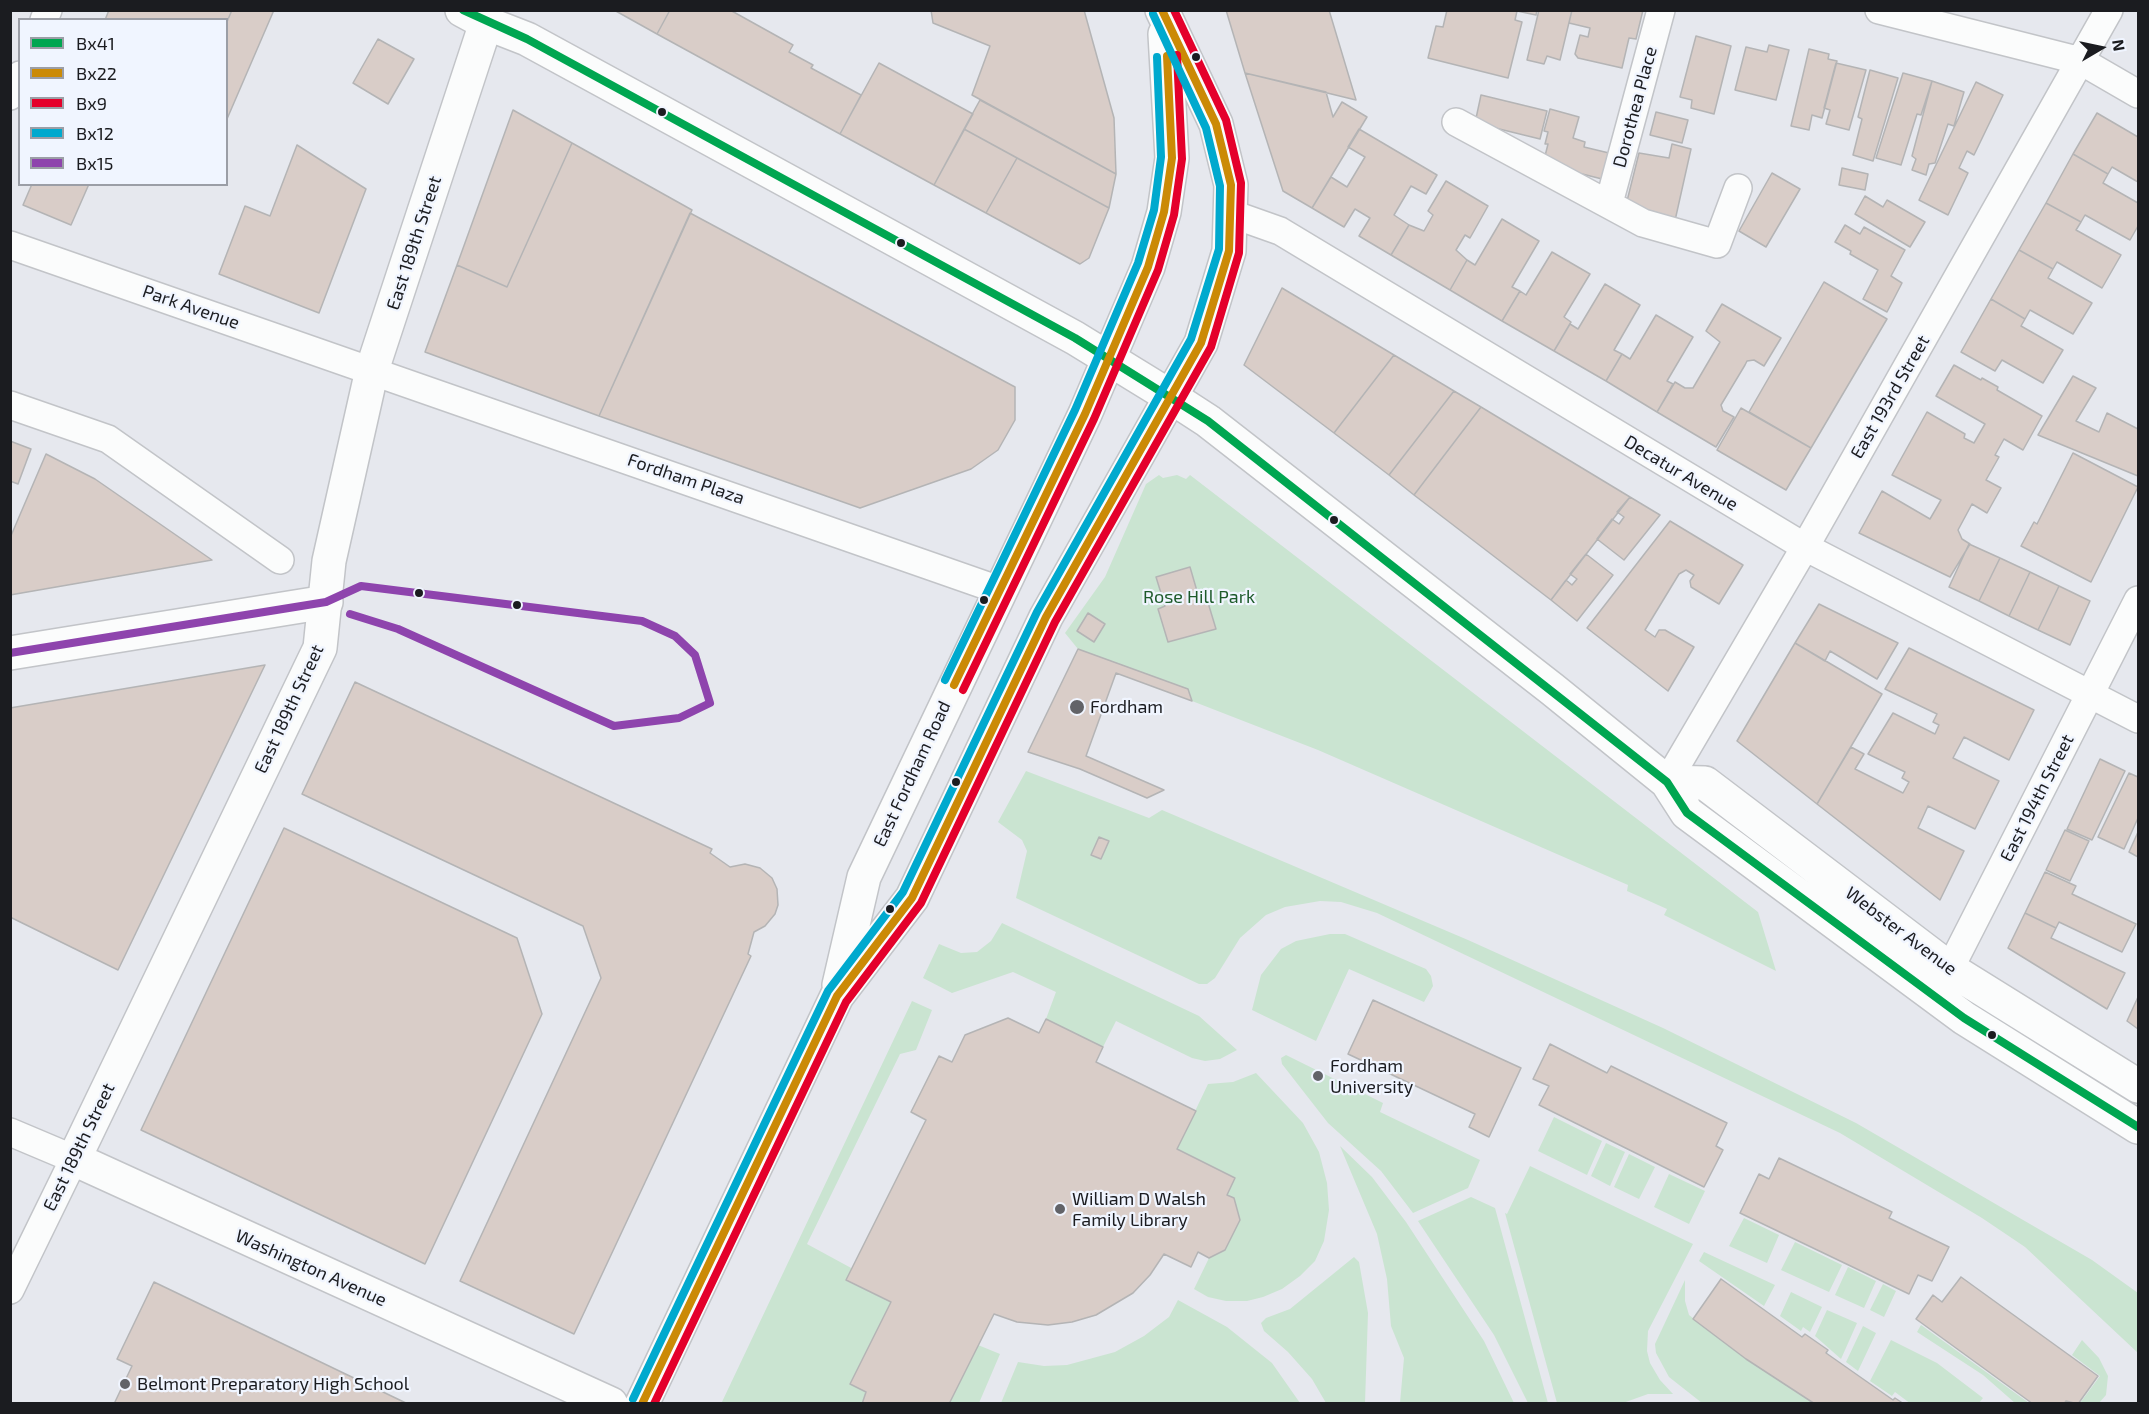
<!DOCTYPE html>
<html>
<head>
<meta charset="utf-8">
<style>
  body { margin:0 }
  #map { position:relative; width:2149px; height:1414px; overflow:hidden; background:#e6e8ee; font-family:"Exo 2",sans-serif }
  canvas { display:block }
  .frame { position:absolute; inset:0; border:12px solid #1b1c20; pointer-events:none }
  .legend { position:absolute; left:18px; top:18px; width:210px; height:168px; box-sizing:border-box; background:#f0f5ff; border:2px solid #9b9ea6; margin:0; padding:8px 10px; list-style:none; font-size:18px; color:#1b1c20 }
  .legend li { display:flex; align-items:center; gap:12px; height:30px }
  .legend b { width:30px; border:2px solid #9b9ea6 }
  .north { position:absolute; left:2071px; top:18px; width:60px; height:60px; -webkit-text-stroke:4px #f0f5ff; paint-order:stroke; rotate:81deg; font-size:16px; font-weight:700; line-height:24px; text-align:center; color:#1b1c20 }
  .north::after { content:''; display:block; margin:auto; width:21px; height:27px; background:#1b1c20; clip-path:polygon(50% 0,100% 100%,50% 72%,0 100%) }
</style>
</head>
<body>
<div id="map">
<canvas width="2149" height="1414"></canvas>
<div class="frame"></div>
<ul class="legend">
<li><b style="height:8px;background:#00a651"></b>Bx41</li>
<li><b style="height:8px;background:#cb8a06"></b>Bx22</li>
<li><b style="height:8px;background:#e4002b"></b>Bx9</li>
<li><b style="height:8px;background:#00a9ce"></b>Bx12</li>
<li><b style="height:8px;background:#8e44ad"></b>Bx15</li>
</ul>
<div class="north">N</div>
</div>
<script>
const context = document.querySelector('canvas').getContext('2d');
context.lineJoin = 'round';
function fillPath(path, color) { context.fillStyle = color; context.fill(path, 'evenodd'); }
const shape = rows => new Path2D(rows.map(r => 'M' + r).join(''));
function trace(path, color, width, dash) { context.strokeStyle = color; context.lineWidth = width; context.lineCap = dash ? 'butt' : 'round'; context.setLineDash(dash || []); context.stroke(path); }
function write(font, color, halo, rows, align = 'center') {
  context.font = font + ' "Exo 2",sans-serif'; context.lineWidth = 4.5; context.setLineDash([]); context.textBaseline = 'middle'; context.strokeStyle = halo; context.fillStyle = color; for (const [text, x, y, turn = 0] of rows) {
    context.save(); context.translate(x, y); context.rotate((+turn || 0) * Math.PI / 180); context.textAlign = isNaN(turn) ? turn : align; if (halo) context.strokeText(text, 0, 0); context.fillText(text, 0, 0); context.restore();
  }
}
fillPath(shape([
  [1159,475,1163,478,1177,475,1186,479,1190,475,1758,912,1776,971,1664,915,1667,909,1627,891,1628,885,1318,750,1192,701,1188,689,1078,649,1065,633,1105,577,1146,484],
  [1026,771,1149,818,1162,810,1468,940,1663,1028,1856,1123,2092,1260,2138,1293,2138,1353,2025,1247,1982,1218,1840,1133,1377,913,1341,902,1320,901,1285,907,1266,915,1240,938,1215,978,1207,984,1199,984,1016,898,1027,851,1022,840,998,822],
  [1002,923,1199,1016,1237,1050,1220,1059,1205,1061,1192,1058,1116,1021,1103,1047,1046,1019,1056,992,1013,972,952,993,923,978,939,944,961,953,977,952,991,941],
  [1330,934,1345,934,1426,969,1431,976,1433,986,1424,1002,1349,969,1316,1041,1252,1010,1261,975,1281,949,1296,941],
  [912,1001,932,1010,916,1050,900,1054,807,1244,853,1269,847,1281,891,1302,850,1384,866,1392,862,1403,721,1404],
  [1286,1055,1383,1103,1380,1112,1480,1160,1468,1188,1413,1213,1381,1171,1328,1123,1282,1064,1281,1058],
  [1256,1073,1303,1123,1319,1152,1327,1183,1329,1210,1324,1241,1315,1261,1300,1276,1282,1289,1263,1297,1247,1301,1226,1301,1208,1297,1194,1289,1209,1258,1225,1249,1240,1220,1234,1198,1227,1195,1235,1178,1177,1149,1208,1084,1233,1082],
  [1554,1117,1602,1141,1587,1175,1538,1151],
  [1606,1143,1625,1152,1610,1186,1591,1176],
  [1340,1146,1372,1177,1406,1222,1484,1341,1514,1403,1400,1403,1404,1358,1391,1326,1387,1279,1377,1234],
  [1629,1154,1655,1167,1639,1199,1614,1187],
  [1530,1166,1693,1244,1648,1331,1647,1351,1650,1363,1660,1380,1673,1394,1648,1394,1623,1403,1557,1403,1505,1213,1507,1214],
  [1669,1174,1705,1191,1689,1224,1654,1207],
  [1471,1197,1495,1208,1548,1403,1528,1403,1494,1335,1418,1221],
  [1744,1218,1779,1235,1767,1263,1729,1246],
  [1795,1242,1842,1265,1829,1292,1781,1270],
  [1704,1252,1775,1285,1764,1306,1699,1261],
  [1354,1257,1359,1262,1368,1313,1365,1403,1326,1403,1312,1379,1288,1352,1264,1331,1261,1323,1266,1318,1290,1309],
  [1848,1267,1876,1281,1864,1308,1835,1295],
  [1685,1280,1685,1301,1689,1315,1746,1359,1815,1403,1702,1403,1669,1377,1656,1353,1655,1344],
  [1883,1284,1896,1291,1884,1317,1870,1310],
  [1791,1292,1822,1307,1810,1332,1803,1327,1801,1331,1780,1316],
  [1178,1300,1227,1327,1272,1363,1300,1403,1001,1403,1018,1362,1044,1366,1067,1365,1115,1352,1144,1336,1169,1317],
  [1827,1310,1857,1323,1841,1359,1815,1336],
  [1921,1325,2029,1403,2015,1403,1983,1375,1917,1332],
  [1863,1326,1876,1333,1858,1371,1846,1362],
  [1891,1340,1937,1363,1983,1398,1979,1403,1911,1404,1895,1392,1892,1396,1870,1381],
  [2082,1340,2099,1358,2108,1376,2106,1395,2099,1403,2080,1403,2100,1376,2072,1355],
  [978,1345,1000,1354,979,1403,949,1404]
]), '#cae4d1');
const building = shape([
  [109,10,232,10,226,24,226,20,105,20,109,10],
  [232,10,274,10,227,119,226,24,232,10],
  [614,10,670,10,657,34,614,10],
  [670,10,730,10,793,45,789,52,813,65,811,68,861,95,840,134,657,34,670,10],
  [931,10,1084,10,1114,118,1116,174,972,95,990,46,933,23,931,10],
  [1226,10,1329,10,1356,100,1245,73,1226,10],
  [1447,10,1537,10,1536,15,1517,11,1515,20,1522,22,1508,78,1428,58,1436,26,1443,27,1447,10],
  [1539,10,1572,10,1560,60,1547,56,1544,64,1527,60,1539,10],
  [1572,10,1643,10,1636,39,1629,38,1622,68,1578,58,1575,54,1580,35,1588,37,1590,28,1569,23,1572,10],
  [1696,36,1731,46,1714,114,1691,108,1692,100,1680,97,1696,36],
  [378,39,414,59,388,104,353,83,378,39],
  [1769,45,1789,50,1776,100,1735,90,1746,47,1767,52,1769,45],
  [1809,49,1829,54,1828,59,1837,61,1822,118,1812,115,1809,130,1791,126,1809,49],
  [879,63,973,114,934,185,840,134,879,63],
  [1836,63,1866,70,1849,130,1826,124,1830,110,1824,108,1836,63],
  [1870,70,1898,78,1873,161,1853,155,1862,119,1858,117,1870,70],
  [1245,73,1326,92,1333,117,1342,102,1367,117,1312,208,1283,191,1245,73],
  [1903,73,1932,81,1921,115,1917,114,1901,165,1876,158,1903,73],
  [1932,81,1964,92,1954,126,1948,124,1935,163,1929,164,1926,175,1912,170,1916,159,1912,156,1932,81],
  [1976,82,2003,95,1974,155,1967,151,1959,168,1968,173,1948,215,1919,200,1976,82],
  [1481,95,1547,111,1540,139,1475,123,1481,95],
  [980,100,1116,174,1109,208,964,129,980,100],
  [1550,109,1579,117,1573,138,1585,142,1584,147,1609,153,1602,179,1543,164,1548,144,1545,144,1548,132,1544,131,1550,109],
  [513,110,572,143,507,287,457,265,513,110],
  [1656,112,1688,120,1682,143,1650,135,1656,112],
  [2097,113,2138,137,2138,182,2112,167,2108,174,2073,154,2097,113],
  [964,129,1017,158,986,213,934,185,964,129],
  [1359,129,1437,175,1426,194,1411,186,1394,215,1409,225,1391,255,1359,236,1370,218,1355,209,1344,227,1312,208,1331,177,1347,187,1365,157,1348,147,1359,129],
  [572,143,692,210,599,416,425,352,457,265,507,287,572,143],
  [1672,144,1691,149,1674,225,1656,220,1658,213,1630,205,1627,201,1639,153,1669,158,1672,144],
  [297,145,366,189,319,313,219,274,245,206,270,216,297,145],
  [2073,154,2108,174,2103,183,2138,203,2138,226,2130,240,2085,215,2081,222,2046,203,2073,154],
  [1017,158,1109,208,1089,258,1080,264,986,213,1017,158],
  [1842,168,1868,174,1865,190,1839,185,1842,168],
  [1772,173,1800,189,1766,247,1739,231,1772,173],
  [1446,181,1488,206,1470,238,1465,235,1456,250,1467,260,1450,290,1391,255,1409,225,1424,231,1433,215,1428,211,1446,181],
  [32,184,89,184,71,225,23,205,32,184],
  [1865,196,1883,207,1887,200,1925,222,1910,247,1855,214,1865,196],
  [2046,203,2081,222,2076,230,2121,255,2102,288,2057,262,2053,269,2019,250,2046,203],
  [690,213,1015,387,1015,420,998,450,971,469,860,508,599,416,690,213],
  [1502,219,1539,241,1512,287,1520,291,1502,321,1450,290,1467,260,1475,265,1502,219],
  [1845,225,1860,234,1864,227,1905,250,1891,276,1902,283,1887,312,1863,299,1878,270,1850,254,1851,251,1835,242,1845,225],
  [2019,250,2053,269,2048,278,2092,303,2073,334,2030,310,2025,319,1991,299,2019,250],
  [1552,252,1590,274,1564,317,1571,322,1554,351,1502,321,1520,291,1526,295,1552,252],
  [1824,282,1887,319,1811,448,1749,412,1824,282],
  [1605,284,1640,305,1614,350,1622,354,1606,381,1554,351,1570,324,1578,329,1605,284],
  [1282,288,1394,355,1334,433,1244,365,1282,288],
  [1991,299,2025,319,2021,326,2063,350,2043,383,2002,360,1995,371,1961,352,1991,299],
  [1722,304,1781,338,1764,366,1754,360,1747,361,1745,365,1721,405,1723,411,1734,417,1716,447,1657,412,1675,382,1685,388,1693,388,1720,342,1706,331,1722,304],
  [1656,315,1693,337,1667,381,1673,384,1657,412,1606,381,1622,354,1630,359,1656,315],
  [1394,355,1454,391,1389,475,1334,433,1394,355],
  [1954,365,1981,380,1982,378,1998,387,1997,390,2042,416,2023,450,2004,439,1995,455,1999,457,1986,480,2001,488,1987,513,1972,504,1958,530,1962,539,1970,544,1950,577,1859,533,1882,491,1930,519,1941,500,1892,475,1927,412,1965,434,1964,438,1974,443,1985,424,1936,396,1954,365],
  [2073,376,2096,388,2076,421,2099,432,2107,413,2138,429,2138,476,2038,435,2073,376],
  [1454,391,1481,407,1414,495,1389,475,1454,391],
  [1481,407,1630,497,1551,600,1414,495,1481,407],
  [1741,408,1811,448,1786,490,1717,450,1741,408],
  [10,441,31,449,18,484,10,481,10,441],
  [2073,453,2138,487,2091,582,2021,546,2034,522,2037,524,2073,453],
  [46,454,95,479,212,560,10,595,10,538,46,454],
  [1630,497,1660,515,1624,560,1597,539,1612,519,1619,524,1624,517,1617,512,1630,497],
  [1670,521,1743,565,1719,604,1691,587,1690,581,1694,575,1686,570,1679,574,1645,630,1655,637,1659,630,1665,630,1694,647,1668,691,1587,628,1670,521],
  [1969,544,2000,558,1979,601,1949,587,1969,544],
  [1586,554,1613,575,1577,621,1551,600,1566,580,1572,585,1577,579,1570,574,1586,554],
  [2000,558,2030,572,2009,616,1979,601,2000,558],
  [1190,567,1199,598,1206,596,1216,629,1168,642,1158,609,1165,606,1156,577,1190,567],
  [2030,572,2059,586,2038,630,2009,616,2030,572],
  [2059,586,2090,601,2070,645,2038,630,2059,586],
  [1819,604,1898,643,1877,679,1830,651,1825,661,1795,643,1819,604],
  [1088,613,1105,624,1094,642,1077,631,1088,613],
  [1795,643,1882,694,1817,804,1737,741,1795,643],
  [1909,648,2034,710,2009,760,1964,737,1953,758,1999,781,1975,829,1928,806,1918,828,1964,851,1940,900,1817,804,1851,747,1864,754,1855,769,1903,793,1909,782,1902,778,1905,772,1868,754,1893,713,1935,734,1939,725,1933,722,1937,714,1885,689,1909,648],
  [1078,649,1188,689,1192,701,1116,673,1086,756,1164,790,1147,798,1080,769,1028,752,1078,649],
  [265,665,118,970,10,917,10,708,265,665],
  [355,682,712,849,710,853,730,867,745,864,760,868,772,878,777,889,778,905,775,914,765,926,754,932,748,954,751,956,574,1334,460,1281,601,978,583,926,302,794,355,682],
  [2100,759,2125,771,2092,840,2067,829,2100,759],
  [2129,773,2138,777,2138,818,2124,849,2098,837,2129,773],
  [284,828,517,938,542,1014,425,1264,141,1130,284,828],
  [2065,830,2089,841,2070,881,2046,870,2065,830],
  [2138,832,2138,857,2129,852,2138,832],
  [1099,837,1109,841,1101,859,1091,855,1099,837],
  [2045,872,2076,886,2072,894,2136,924,2122,952,2059,922,2056,928,2025,913,2045,872],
  [2025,913,2056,928,2051,938,2125,973,2107,1009,2008,948,2025,913],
  [2138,997,2138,1029,2127,1021,2138,997],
  [1373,1000,1521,1068,1489,1137,1469,1127,1475,1114,1348,1054,1373,1000],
  [1008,1018,1039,1033,1046,1019,1103,1047,1096,1062,1196,1111,1177,1149,1235,1178,1227,1195,1234,1198,1240,1220,1225,1250,1209,1258,1198,1252,1191,1267,1164,1254,1150,1275,1133,1293,1096,1315,1072,1322,1048,1325,1017,1322,994,1314,949,1404,862,1404,866,1392,850,1384,891,1302,846,1280,926,1120,911,1112,939,1056,952,1062,965,1035,1008,1018],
  [1550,1044,1607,1073,1611,1066,1727,1123,1716,1146,1723,1150,1704,1187,1539,1105,1549,1086,1533,1079,1550,1044],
  [1779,1158,1892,1212,1889,1218,1949,1247,1932,1281,1918,1275,1909,1294,1740,1213,1759,1174,1769,1179,1779,1158],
  [1961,1277,2098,1376,2078,1404,2066,1401,2064,1404,2033,1404,1916,1319,1933,1295,1942,1302,1961,1277],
  [1721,1279,1802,1337,1805,1334,1828,1350,1826,1353,1893,1400,1895,1398,1904,1404,1815,1404,1746,1359,1693,1319,1721,1279],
  [154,1282,408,1404,114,1404,132,1366,117,1359,154,1282]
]);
fillPath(building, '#d9cdc8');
trace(building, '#b4b4b5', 1.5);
const street = shape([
  [1879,10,2081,61,2138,94],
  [44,20,48,10],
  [10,96,20,75],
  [1456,122,1643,223,1717,244,1738,188],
  [1609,203,1661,10],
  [1232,214,1280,231,1805,547,2138,719],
  [10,245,999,590],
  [10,405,108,439,280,560],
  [1667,782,1805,547,2109,10],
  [1941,986,2138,600],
  [10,1132,74,1159,10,1290]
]);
const secondary = shape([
  [1171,397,1208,421,1552,689,1667,782,1687,813,1964,1018,2138,1127],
  [10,653,326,602],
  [1667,782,1705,783,1950,969,2138,1086]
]);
const primary = shape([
  [462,10,486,23,527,39,903,244,1075,338,1171,397],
  [486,23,372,370,329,561,320,648,74,1159,611,1404],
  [839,985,864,877,1085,414,1148,267,1164,212,1172,158,1165,34],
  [642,1404,837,996,912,898,1046,617,1201,343,1229,251,1231,185,1216,124,1162,10]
]);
trace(street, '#c2c4c8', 30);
trace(secondary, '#c2c4c8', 36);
trace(primary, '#c2c4c8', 36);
trace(street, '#fbfcfc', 27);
trace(secondary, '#fbfcfc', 33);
trace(primary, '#fbfcfc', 33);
trace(shape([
  [463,10,527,39,1075,338,1208,421,1667,782,1687,813,1964,1018,2138,1127]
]), '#00a651', 8);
trace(shape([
  [954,685,1085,414,1148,267,1164,212,1172,158,1167,56],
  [642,1404,837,996,912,898,1046,617,1201,343,1229,251,1231,185,1216,124,1162,10]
]), '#cb8a06', 8);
trace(shape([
  [963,690,1094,419,1158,270,1174,215,1182,159,1177,55],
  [654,1404,846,1002,921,903,1055,622,1211,347,1239,253,1241,183,1226,120,1174,10]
]), '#e4002b', 8);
trace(shape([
  [945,680,1075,410,1138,263,1154,210,1161,157,1157,57],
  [633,1399,828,991,903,892,1037,612,1191,339,1219,249,1220,186,1206,128,1153,14]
]), '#00a9ce', 8);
trace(shape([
  [350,614,398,629,614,726,679,718,710,703],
  [10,653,326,602,361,586,642,621,675,636,695,655,710,703]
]), '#8e44ad', 8);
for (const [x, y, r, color] of [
  [1196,57,5,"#1b1c20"],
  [662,112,5,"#1b1c20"],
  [901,243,5,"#1b1c20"],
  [1334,520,5,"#1b1c20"],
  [419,593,5,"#1b1c20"],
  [984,600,5,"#1b1c20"],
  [517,605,5,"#1b1c20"],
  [1077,707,8,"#626368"],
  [956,782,5,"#1b1c20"],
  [890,909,5,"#1b1c20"],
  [1992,1035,5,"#1b1c20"],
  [1318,1076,6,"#626368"],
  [1060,1209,6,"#626368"],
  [125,1384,6,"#626368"]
]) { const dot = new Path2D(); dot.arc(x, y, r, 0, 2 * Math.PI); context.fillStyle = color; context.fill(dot); trace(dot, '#f0f5ff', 2); }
write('18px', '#1b1c20', '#f0f5ff', [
  ["Dorothea Place",1635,107,-75],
  ["East 189th Street",414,243,-72],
  ["Park Avenue",191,307,19],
  ["East 193rd Street",1890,397,-60],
  ["Decatur Avenue",1681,473,31],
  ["Fordham Plaza",686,479,19],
  ["East 189th Street",289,709,-65],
  ["East Fordham Road",912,774,-65],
  ["East 194th Street",2037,798,-63],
  ["Webster Avenue",1901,931,37],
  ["East 189th Street",79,1147,-64],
  ["Washington Avenue",311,1268,24]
]);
write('18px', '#1d5a2a', '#f0f5ff', [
  ["Rose Hill Park",1199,597]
]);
write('18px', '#1b1c20', '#f0f5ff', [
  ["Fordham",1090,707],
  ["Fordham",1330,1066],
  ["University",1330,1087],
  ["William D Walsh",1072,1199],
  ["Family Library",1072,1220],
  ["Belmont Preparatory High School",137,1384]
], 'left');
</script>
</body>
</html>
